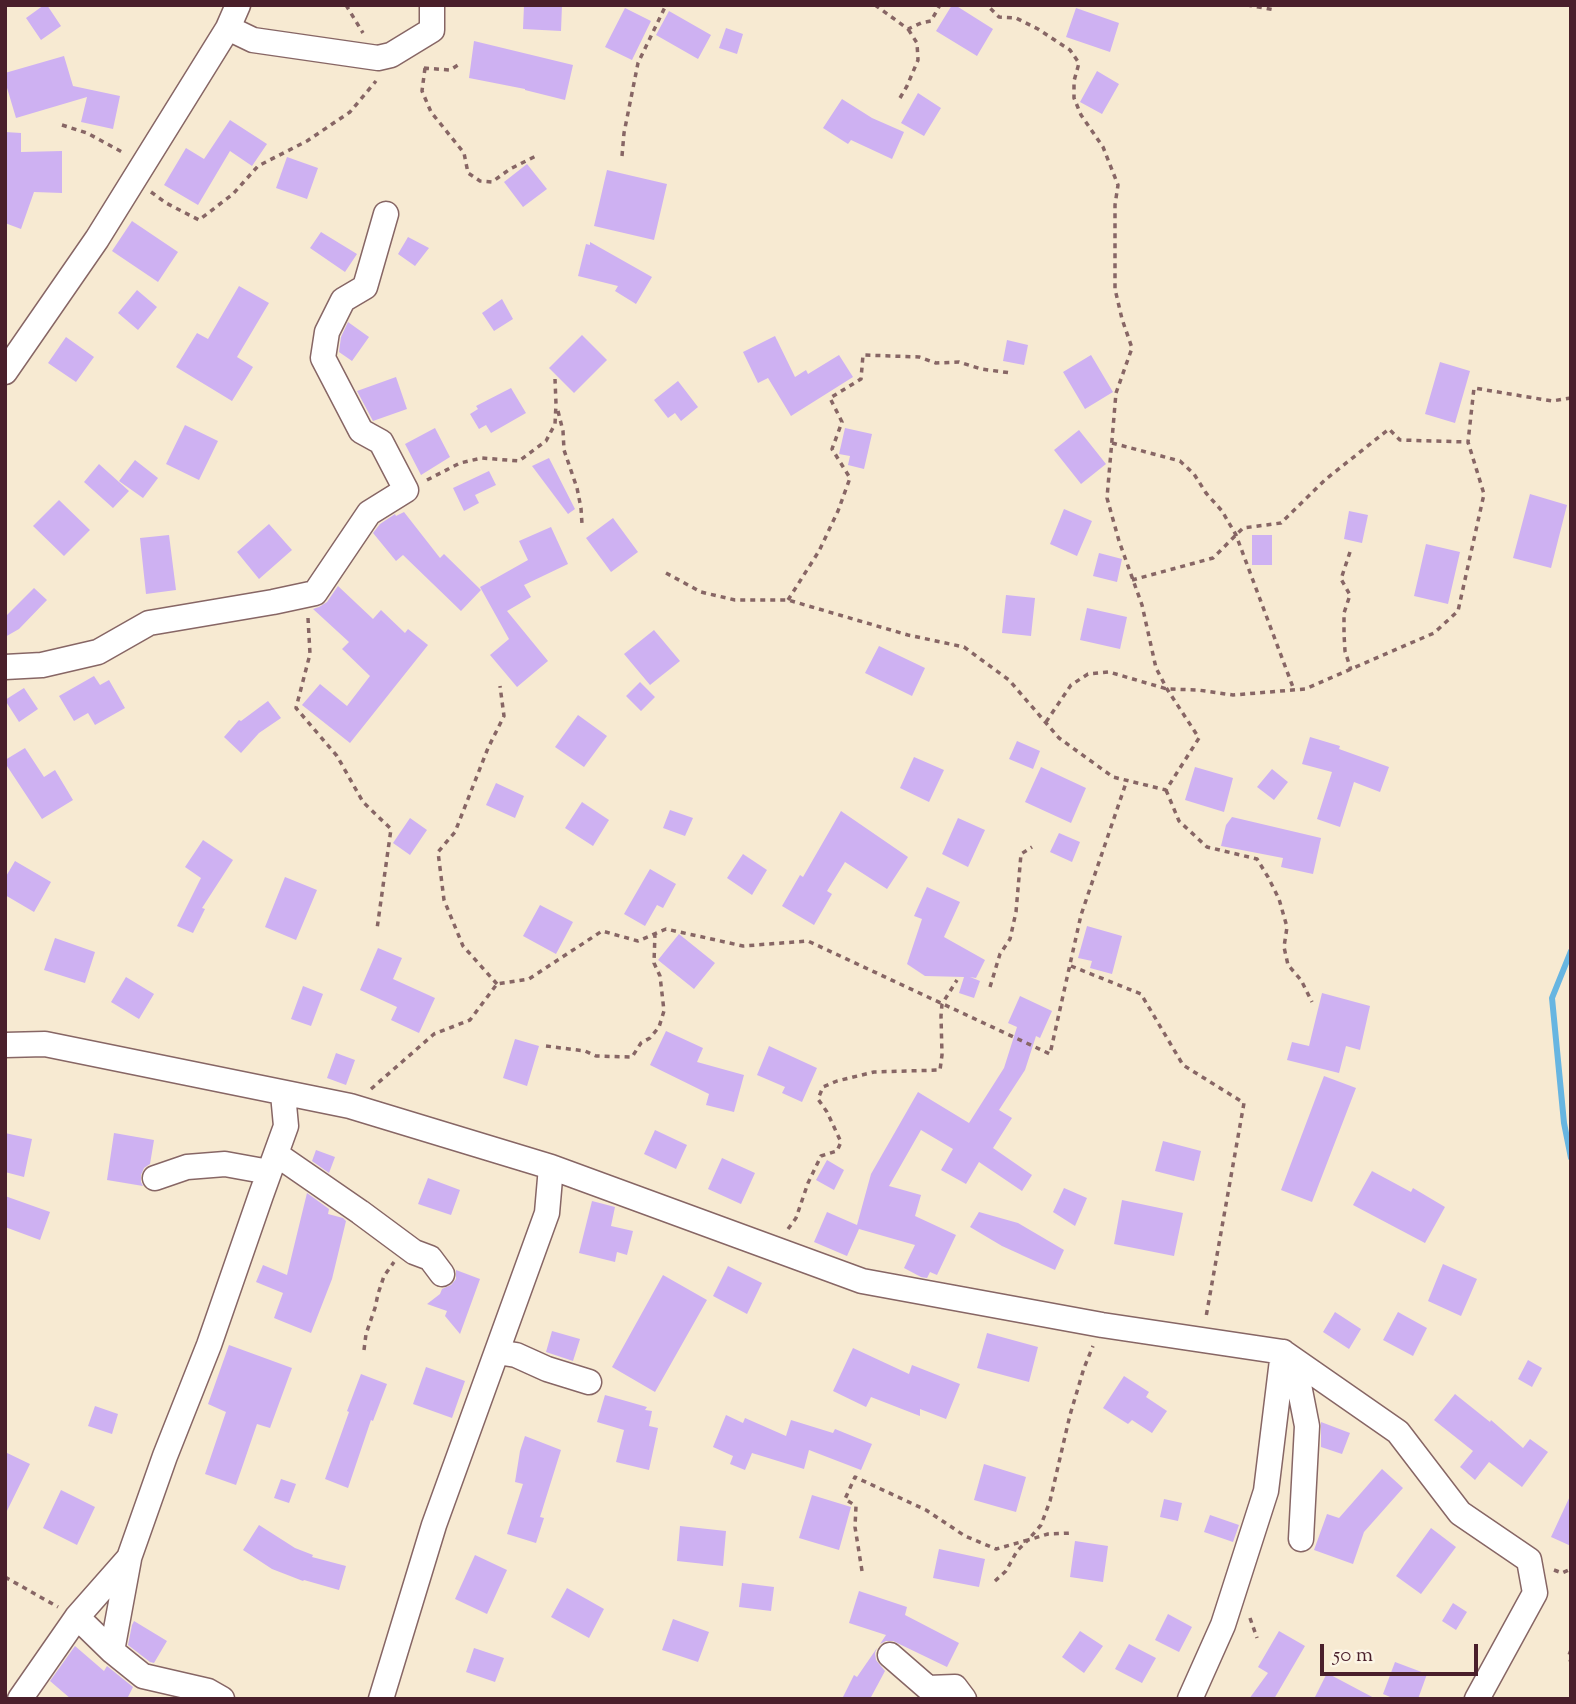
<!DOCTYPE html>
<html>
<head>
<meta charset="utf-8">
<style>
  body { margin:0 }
  #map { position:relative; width:1576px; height:1704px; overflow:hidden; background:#f7ead2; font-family:"Sorts Mill Goudy",serif }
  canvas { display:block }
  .frame { position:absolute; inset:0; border:7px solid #4a1f2b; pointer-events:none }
  .scale { position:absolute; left:1320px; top:1644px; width:158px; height:32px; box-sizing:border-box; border:4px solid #4a1f2b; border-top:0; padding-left:9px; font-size:21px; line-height:24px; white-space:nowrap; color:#4a1f2b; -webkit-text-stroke:5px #fcf5e5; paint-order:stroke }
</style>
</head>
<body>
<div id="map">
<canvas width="1576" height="1704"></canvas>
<div class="frame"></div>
<div class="scale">50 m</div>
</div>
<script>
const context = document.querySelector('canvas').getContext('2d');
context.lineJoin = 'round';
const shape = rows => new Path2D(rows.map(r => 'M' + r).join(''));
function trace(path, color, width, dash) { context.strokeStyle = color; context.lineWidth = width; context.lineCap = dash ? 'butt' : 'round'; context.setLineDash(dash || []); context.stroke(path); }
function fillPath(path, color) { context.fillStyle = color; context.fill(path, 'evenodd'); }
trace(shape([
  [1571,951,1552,998,1564,1123,1571,1158]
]), '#67b5e1', 6);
fillPath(shape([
  [44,5,47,5,61,26,41,40,26,18],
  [524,5,562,5,561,31,523,29],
  [952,5,955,5,993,29,977,56,936,31],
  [625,8,651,21,632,60,605,47],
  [1076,8,1119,23,1110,52,1066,37],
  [669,11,711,35,698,59,656,35],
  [726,28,743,34,737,54,719,48],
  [474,41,573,65,565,100,525,90,525,89,469,78],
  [64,56,73,86,120,96,113,129,81,122,87,97,16,118,5,81,5,73],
  [1097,71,1119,84,1102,114,1080,102],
  [918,93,941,108,924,136,901,123],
  [842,99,872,118,904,132,892,159,851,140,848,144,823,128],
  [230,120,267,144,252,166,230,151,198,205,164,185,186,148,204,159],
  [5,132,21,133,21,152,62,151,62,193,34,192,21,229,5,223],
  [287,157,318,168,307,199,276,188],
  [527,164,547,189,523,207,504,182],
  [607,170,667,184,654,240,594,226],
  [132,221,178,252,158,282,112,251],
  [321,232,357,254,345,272,310,248],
  [408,237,429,248,415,266,398,254],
  [590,242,652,277,636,304,615,291,618,286,578,276,586,244,590,245],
  [239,286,269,303,237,357,253,367,232,401,176,367,197,333,208,339],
  [137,290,157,307,138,330,118,313],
  [502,299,513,319,494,331,482,313],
  [348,322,369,337,352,361,339,352,341,337],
  [582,335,607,360,574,393,549,368],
  [775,336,795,377,806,370,808,374,839,355,853,377,791,416,768,378,758,383,743,352],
  [66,337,94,357,76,382,48,363],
  [1007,340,1028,345,1024,365,1003,361],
  [1091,355,1113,392,1085,409,1063,372],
  [1440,362,1470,371,1455,423,1425,414],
  [396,377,407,409,373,421,357,391],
  [678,381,698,407,681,421,675,413,668,418,654,400],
  [511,388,526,413,491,433,486,425,479,429,470,414,478,409,476,406],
  [185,425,218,441,199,480,166,464],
  [435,428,450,457,421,475,405,444],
  [845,428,872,434,864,469,848,465,850,456,839,454],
  [1079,430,1106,464,1081,484,1054,450],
  [549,458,575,509,568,514,532,466],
  [135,460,158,478,143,498,119,481],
  [99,464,129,491,113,508,84,482],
  [489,471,496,485,475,495,479,503,464,511,453,488],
  [1530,494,1567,505,1551,568,1513,558],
  [59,500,90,530,64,556,33,526],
  [1064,509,1092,521,1077,556,1050,544],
  [1349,511,1368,515,1362,543,1344,539],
  [404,512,440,558,444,554,481,590,461,611,403,555,396,561,373,533,380,524,395,514,396,516],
  [613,518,638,552,611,572,586,538],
  [269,524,292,550,259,579,237,552],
  [551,527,568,564,524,585,531,597,507,611,548,661,517,687,490,655,509,639,480,587,528,560,519,541],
  [169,535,176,590,146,594,140,538],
  [1252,535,1272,535,1272,565,1252,565],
  [1426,544,1460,552,1448,604,1414,596],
  [1099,553,1122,559,1117,582,1093,576],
  [338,586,373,619,381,610,405,633,408,629,428,645,350,743,302,705,320,684,347,706,370,676,342,649,349,642,313,609,319,607,327,602],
  [34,588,47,600,19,629,5,637,5,617],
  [1006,595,1035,598,1031,636,1002,633],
  [1087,608,1127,617,1120,649,1080,640],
  [654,630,680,661,650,685,624,654],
  [879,646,925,668,912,696,865,673],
  [94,676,100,685,109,680,125,708,95,725,88,713,74,721,59,696],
  [640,682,655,697,641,711,626,696],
  [24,688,38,709,19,722,5,700],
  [268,701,281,718,259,733,241,753,224,737,239,720,241,721],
  [578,715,607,736,584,767,555,747],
  [1310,737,1340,746,1339,749,1389,767,1380,792,1354,782,1340,827,1317,819,1332,772,1302,764],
  [1017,741,1040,751,1033,769,1009,759],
  [25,748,44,777,55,770,73,800,42,819,5,763,5,760],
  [914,757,944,770,929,802,900,788],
  [1041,767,1086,788,1071,823,1025,802],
  [1195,767,1233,778,1224,812,1185,800],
  [1272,769,1288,782,1274,800,1257,787],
  [496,783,524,796,515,818,486,805],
  [582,802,609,820,593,846,565,828],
  [670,810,693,818,685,836,663,828],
  [841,811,908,857,887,889,845,862,827,891,832,894,814,925,782,906,800,875,803,877],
  [1232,817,1321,838,1313,874,1281,867,1283,858,1221,846,1226,825],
  [410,818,427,830,410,855,393,843],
  [958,818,985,830,968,867,942,854],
  [1059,833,1080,842,1072,862,1050,852],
  [203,840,233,860,202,908,205,909,193,933,177,926,201,878,185,867],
  [743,854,767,870,752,895,727,878],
  [15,861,51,882,34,912,5,895,5,878],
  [650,869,676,884,663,908,657,905,645,926,624,914],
  [285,877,317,890,296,940,265,927],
  [927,887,960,902,944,937,985,960,976,978,970,977,980,981,974,998,959,993,964,977,925,976,907,964,922,919,914,916],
  [540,905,573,922,556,954,523,936],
  [1087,926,1122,936,1112,974,1090,968,1092,961,1078,958],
  [679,934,715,963,694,989,658,960],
  [55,938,95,952,85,983,44,970],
  [378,948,402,958,393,979,435,998,419,1033,391,1020,397,1007,360,990],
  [126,977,154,994,139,1019,111,1002],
  [303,986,323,994,311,1026,291,1019],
  [1322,993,1370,1006,1360,1050,1346,1046,1339,1073,1287,1060,1292,1042,1309,1046],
  [1020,996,1052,1011,1040,1038,1036,1036,1025,1070,999,1110,1012,1118,993,1148,1032,1175,1022,1191,979,1162,966,1184,941,1170,953,1149,921,1130,889,1186,921,1195,915,1216,956,1235,937,1275,930,1272,927,1278,921,1277,904,1268,915,1245,859,1229,847,1256,814,1242,827,1212,857,1225,871,1174,918,1092,969,1123,1004,1068,1017,1027,1008,1023],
  [666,1031,703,1048,697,1062,744,1075,734,1112,706,1105,709,1094,650,1065],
  [515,1039,539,1046,527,1086,503,1078],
  [769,1046,817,1068,802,1102,782,1093,785,1087,757,1075],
  [336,1053,355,1060,346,1085,327,1078],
  [1324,1076,1356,1088,1312,1202,1281,1190],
  [655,1130,687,1145,676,1169,644,1154],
  [5,1133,32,1139,24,1177,5,1172],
  [114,1133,154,1140,150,1164,144,1168,141,1175,141,1182,143,1186,107,1180],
  [1163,1141,1201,1151,1194,1181,1155,1171],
  [316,1150,335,1157,329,1173,312,1161],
  [722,1158,755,1173,741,1204,708,1189],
  [827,1160,844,1170,834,1190,816,1180],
  [1372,1171,1411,1192,1413,1188,1445,1207,1425,1243,1353,1205],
  [428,1178,460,1190,451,1215,418,1204],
  [1064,1188,1087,1198,1075,1226,1053,1212],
  [307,1193,329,1209,328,1214,343,1218,346,1221,332,1279,311,1333,274,1318,283,1293,256,1282,263,1265,287,1275],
  [5,1196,50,1212,40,1240,5,1227],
  [1122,1200,1183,1213,1174,1256,1114,1244],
  [592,1201,615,1207,611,1226,633,1231,627,1255,617,1252,615,1262,579,1253],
  [979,1212,1018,1223,1064,1250,1055,1270,1002,1246,970,1227],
  [1443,1264,1477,1279,1461,1316,1428,1301],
  [728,1266,762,1283,747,1314,713,1296],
  [456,1270,480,1279,460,1334,445,1316,447,1311,427,1304,440,1294,442,1289,451,1285,456,1279],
  [663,1275,707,1300,655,1392,612,1367],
  [1335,1312,1361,1329,1349,1349,1323,1332],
  [1398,1312,1427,1328,1413,1356,1383,1340],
  [552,1331,580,1339,573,1361,546,1352],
  [987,1333,1038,1347,1029,1382,977,1368],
  [229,1345,292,1368,270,1428,257,1424,236,1485,205,1474,226,1412,208,1404],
  [853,1348,909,1374,912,1365,960,1384,946,1419,920,1409,920,1416,871,1397,866,1407,833,1391],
  [1528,1360,1542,1368,1532,1387,1518,1379],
  [426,1367,465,1381,452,1418,413,1404],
  [361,1374,387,1384,373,1421,371,1420,348,1488,325,1479,349,1412,347,1411],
  [1124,1376,1149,1392,1146,1397,1167,1411,1152,1433,1132,1420,1128,1424,1103,1408],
  [1455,1394,1490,1422,1491,1420,1523,1448,1530,1439,1548,1452,1522,1487,1489,1462,1475,1480,1460,1467,1473,1451,1434,1420],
  [605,1395,647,1407,645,1410,652,1411,649,1426,658,1428,649,1470,616,1462,624,1430,597,1422],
  [95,1406,118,1414,112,1434,88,1426],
  [726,1415,743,1423,745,1418,786,1436,791,1420,833,1433,835,1429,872,1444,861,1470,809,1450,804,1469,752,1453,745,1470,730,1464,733,1456,713,1447],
  [1321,1422,1350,1433,1342,1454,1321,1447],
  [525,1436,561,1450,540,1517,544,1518,536,1543,507,1534,523,1484,515,1482,520,1451],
  [5,1452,30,1464,5,1515],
  [984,1464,1026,1477,1016,1512,974,1500],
  [1382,1469,1403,1488,1364,1532,1353,1564,1314,1550,1327,1514,1339,1518],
  [281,1479,296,1484,289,1503,274,1498],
  [61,1490,95,1507,77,1545,43,1528],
  [1571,1494,1571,1546,1551,1537],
  [812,1495,851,1507,839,1550,799,1538],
  [1164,1499,1182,1503,1178,1521,1160,1517],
  [1210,1515,1239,1525,1233,1542,1204,1532],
  [259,1525,295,1548,313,1555,312,1557,346,1566,339,1590,304,1580,303,1581,272,1569,243,1550],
  [680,1526,726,1531,723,1566,677,1561],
  [1431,1528,1456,1547,1421,1594,1396,1576],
  [1075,1541,1108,1546,1103,1582,1070,1577],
  [939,1549,985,1559,979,1587,933,1578],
  [475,1555,507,1570,487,1614,455,1599],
  [742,1583,774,1587,771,1611,739,1607],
  [567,1588,604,1609,589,1638,551,1617],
  [859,1591,907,1607,905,1615,959,1643,947,1667,893,1641,886,1641,880,1644,886,1635,849,1623],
  [1453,1603,1467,1612,1456,1630,1442,1621],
  [1168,1614,1192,1627,1179,1652,1155,1640],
  [673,1619,709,1632,698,1662,662,1650],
  [134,1621,167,1641,154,1663,150,1662,128,1645,132,1625],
  [1080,1631,1103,1646,1084,1673,1062,1657],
  [1279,1631,1305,1646,1274,1699,1249,1699,1268,1673,1258,1667],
  [1129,1644,1156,1658,1142,1683,1115,1669],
  [75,1646,104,1671,107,1666,133,1687,127,1699,71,1699,50,1681],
  [474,1648,504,1658,495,1682,466,1672],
  [877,1648,875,1653,876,1660,885,1671,870,1699,842,1699,854,1675,857,1677],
  [1395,1662,1427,1674,1418,1699,1395,1699,1383,1694],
  [1327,1673,1376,1699,1314,1699]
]), '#ceb1f2');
const minor = shape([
  [228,28,253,40,378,58,391,55,432,30,432,5],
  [5,372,97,239,228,28,238,5],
  [5,667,42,665,98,652,149,623,273,602,315,593,369,513,406,490,381,442,361,431,323,358,327,332,343,300,365,287,386,214],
  [5,1045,45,1044,350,1106,551,1167,862,1281,1102,1325,1283,1352,1398,1432,1460,1513,1529,1560,1535,1593,1477,1699],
  [276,1154,360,1212,414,1252,430,1258,442,1274],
  [155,1178,187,1167,225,1164,269,1172],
  [497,1352,516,1355,547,1369,589,1382],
  [1284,1356,1299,1385,1307,1426,1301,1539],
  [77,1617,112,1651,143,1676,208,1691,222,1699],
  [112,1651,129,1559],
  [890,1655,928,1688,955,1687,964,1699],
  [20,1699,77,1617,129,1558,165,1456,209,1345,261,1195,286,1126,283,1094],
  [381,1699,434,1525,547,1213,551,1167],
  [1190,1699,1223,1625,1266,1491,1283,1352]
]);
trace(minor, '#876665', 27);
trace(shape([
  [346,5,363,33],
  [875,5,908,29,921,23,931,21,940,5],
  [1247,5,1275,10],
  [424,68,450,70,458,65],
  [425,68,422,91,431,112,464,153,468,173,480,181,492,182,510,169,536,156],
  [900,98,907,86,918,60,917,43,908,29],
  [62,125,87,133,124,153],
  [622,156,624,133,638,63,666,5],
  [151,192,166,203,199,220,233,194,258,166,307,141,350,112,376,81],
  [558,411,563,431,564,450,577,488,581,508,582,524],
  [1112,443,1180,461,1194,474,1206,493,1222,511,1236,535,1294,690],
  [427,480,460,463,482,458,519,461,546,441,555,424,556,404,555,379],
  [1350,552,1341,579,1350,595,1344,613,1344,634,1345,651,1351,670],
  [666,573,701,592,735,600,788,600,908,635,964,647,1009,680,1059,738,1113,777,1166,790,1199,738,1167,689,1156,668,1142,605,1119,541,1107,498,1116,393,1132,348,1122,319,1115,289,1115,205,1118,185,1103,147,1081,115,1074,98,1074,81,1079,63,1070,50,1038,29,1016,18,999,17,987,5],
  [1132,580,1213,558,1243,528,1281,523,1326,479,1389,429,1400,440,1468,442],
  [788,600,819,551,838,511,850,478,832,449,842,422,830,398,861,379,863,355,919,357,936,363,959,362,981,369,1011,373],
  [308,618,310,654,296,708,337,756,363,802,391,829,377,929],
  [1046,722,1071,685,1088,674,1109,672,1167,689,1198,690,1233,695,1305,689,1434,633,1458,611,1484,494,1468,442,1474,388,1552,401,1571,398],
  [1166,790,1179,821,1207,847,1257,859,1268,877,1279,899,1287,927,1284,947,1288,965,1301,980,1312,1002],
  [1071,966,1141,994,1183,1065,1244,1103,1206,1317],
  [497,984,463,946,444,900,438,852,455,832,488,748,504,716,500,686],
  [990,987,1000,954,1010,939,1016,912,1021,854,1032,847],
  [546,1046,585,1051,596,1056,632,1057,641,1043,650,1038,659,1027,664,1011,660,976,654,963,655,933],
  [371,1089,434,1034,470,1020,497,984,529,979,602,931,638,941,666,929,743,946,808,941,1050,1054,1081,915,1127,780],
  [788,1229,796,1218,808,1183,821,1156,837,1151,841,1142,827,1112,818,1099,823,1087,837,1081,874,1072,940,1070,942,1055,941,1016,942,1004,957,980],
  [364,1350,366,1334,375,1308,378,1294,384,1276,394,1262],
  [1554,1570,1562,1573,1571,1569],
  [862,1571,855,1527,856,1506,845,1499,855,1477,926,1510,965,1536,996,1549,1028,1540,1041,1525,1050,1501,1070,1415,1084,1368,1093,1346],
  [5,1577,58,1607],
  [995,1581,1006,1571,1017,1551,1028,1540,1048,1534,1072,1533],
  [1250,1618,1257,1638],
  [1571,1650,1569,1655,1571,1663]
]), '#876665', 3.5, [5, 5]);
trace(minor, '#fff', 24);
</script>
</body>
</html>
